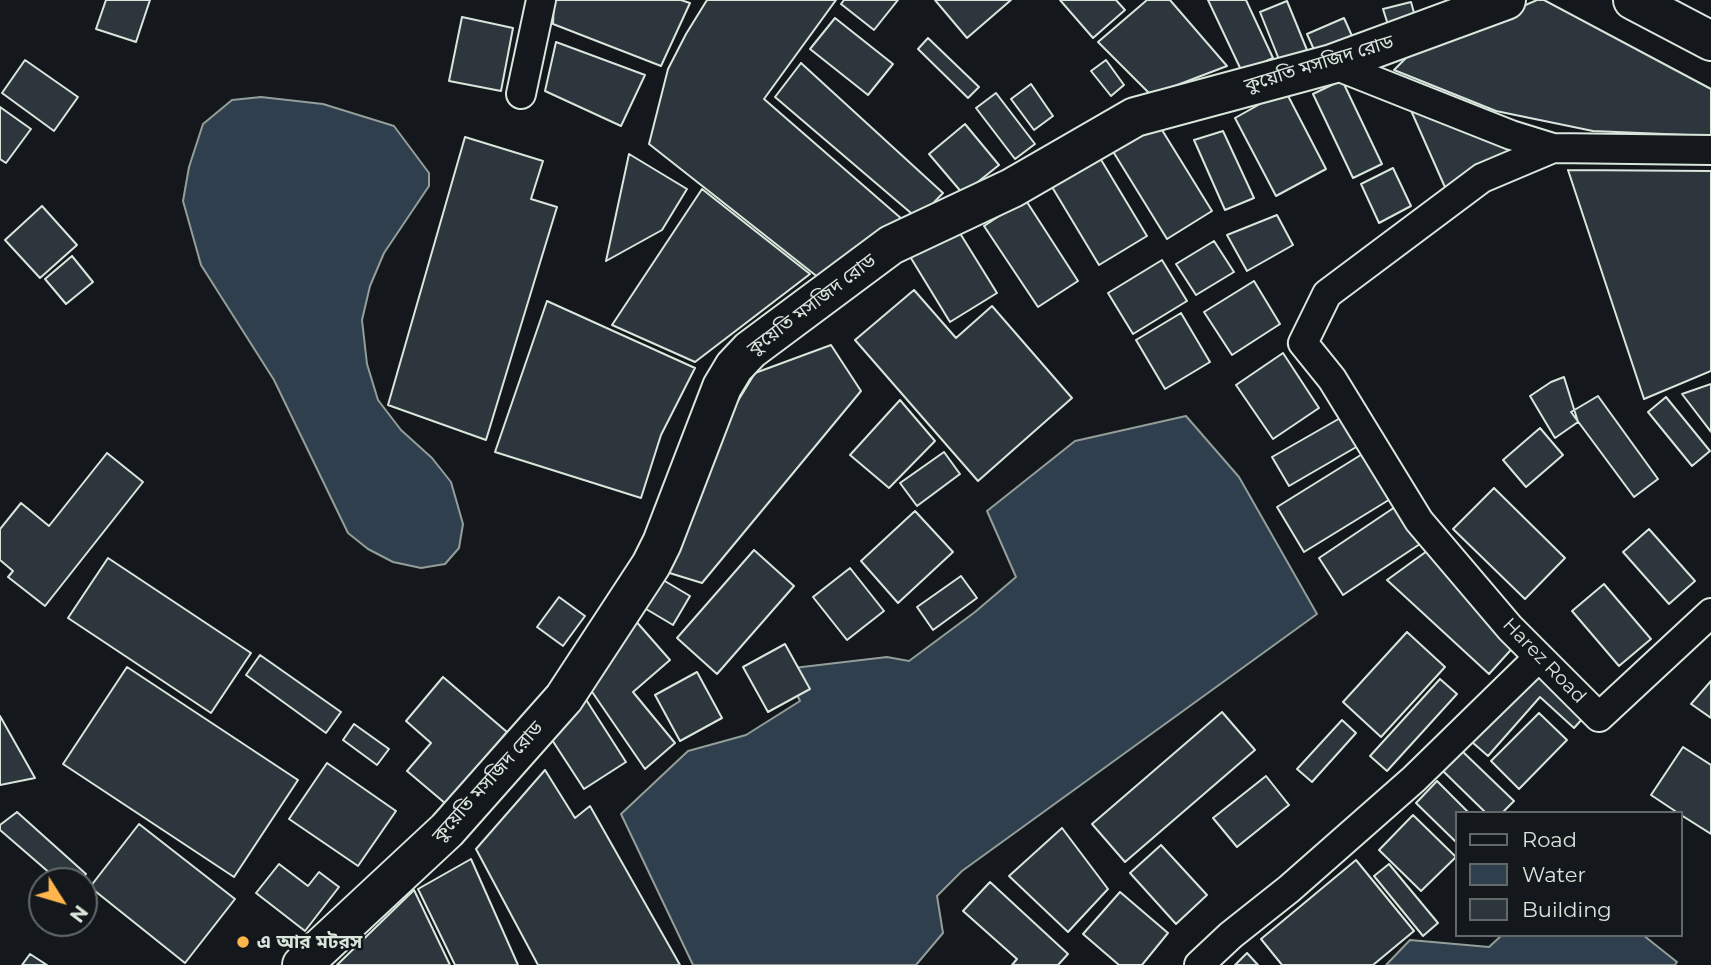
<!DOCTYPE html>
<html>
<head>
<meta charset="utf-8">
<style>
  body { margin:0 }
  #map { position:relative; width:1711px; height:965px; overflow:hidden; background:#14181c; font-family:Montserrat,sans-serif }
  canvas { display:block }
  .legend { position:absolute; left:1455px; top:811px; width:228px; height:126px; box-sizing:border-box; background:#14181c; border:2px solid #626a69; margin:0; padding:9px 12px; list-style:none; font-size:21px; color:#d8e6dc }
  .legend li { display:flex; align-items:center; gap:14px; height:35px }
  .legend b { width:35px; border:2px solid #626a69 }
  .north { position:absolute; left:28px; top:867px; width:70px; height:70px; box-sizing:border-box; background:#14181c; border:2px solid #626a69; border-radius:50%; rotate:127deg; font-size:19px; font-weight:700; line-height:28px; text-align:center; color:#d8e6dc }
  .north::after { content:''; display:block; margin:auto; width:24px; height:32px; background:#ffb74d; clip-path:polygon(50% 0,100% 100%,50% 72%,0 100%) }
</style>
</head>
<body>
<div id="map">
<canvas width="1711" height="965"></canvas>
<ul class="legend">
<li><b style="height:9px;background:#14181c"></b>Road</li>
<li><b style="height:19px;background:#2f3f4d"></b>Water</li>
<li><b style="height:19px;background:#2c363c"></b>Building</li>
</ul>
<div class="north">N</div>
</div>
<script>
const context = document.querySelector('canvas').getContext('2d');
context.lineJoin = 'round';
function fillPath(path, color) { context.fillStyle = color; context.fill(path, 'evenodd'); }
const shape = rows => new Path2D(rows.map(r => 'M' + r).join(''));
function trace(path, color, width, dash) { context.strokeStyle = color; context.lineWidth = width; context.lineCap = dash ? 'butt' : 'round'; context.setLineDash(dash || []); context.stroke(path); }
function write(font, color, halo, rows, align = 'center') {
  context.font = font + ' Montserrat,"Noto Sans Bengali",sans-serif'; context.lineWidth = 5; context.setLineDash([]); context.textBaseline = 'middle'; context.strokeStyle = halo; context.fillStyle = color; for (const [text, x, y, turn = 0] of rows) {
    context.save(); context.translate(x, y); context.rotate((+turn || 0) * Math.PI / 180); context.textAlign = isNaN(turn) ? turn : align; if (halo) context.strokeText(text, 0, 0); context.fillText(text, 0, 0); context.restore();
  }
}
const water = shape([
  [261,97,323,104,394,126,429,173,429,186,384,253,370,286,362,320,367,364,378,400,401,430,432,458,451,482,463,524,459,548,445,564,421,568,393,562,368,549,348,533,274,380,201,265,183,201,189,167,203,124,232,100,261,97],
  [1186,416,1239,477,1317,614,962,871,937,896,943,933,916,965,693,965,621,814,688,751,746,735,800,701,785,669,887,657,909,661,975,612,1016,577,987,511,1075,441,1186,416],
  [1502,935,1643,935,1677,962,1675,965,1386,965,1410,940,1489,947,1502,935]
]);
fillPath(water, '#2f3f4d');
trace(water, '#939e99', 2);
const building = shape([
  [106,0,150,0,136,42,96,29,106,0],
  [554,0,681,0,690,3,661,66,553,24,554,0],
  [707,0,836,0,764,99,903,220,819,278,649,144,668,69,686,34,707,0],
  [844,0,898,0,874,30,841,4,844,0],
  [935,0,1011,0,967,38,935,0],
  [1060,0,1116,0,1125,10,1093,38,1060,0],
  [1147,0,1170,0,1227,66,1151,95,1098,42,1147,0],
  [1208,0,1246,0,1273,58,1242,72,1208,0],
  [1537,0,1544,0,1711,89,1711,136,1593,131,1496,111,1394,70,1408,56,1537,0],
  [1287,1,1307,50,1280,62,1260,12,1287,1],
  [1411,2,1416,20,1389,28,1383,9,1411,2],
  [462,17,513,28,501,91,449,81,462,17],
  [835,18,893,64,868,95,810,49,835,18],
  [1344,18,1352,36,1315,52,1307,34,1344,18],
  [928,38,979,87,968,98,918,49,928,38],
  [556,42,645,75,621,126,545,91,556,42],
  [25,60,78,97,54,131,2,93,25,60],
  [1106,60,1124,85,1111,96,1091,71,1106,60],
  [801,63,943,193,918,219,775,97,801,63],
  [1342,80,1382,164,1353,178,1313,94,1342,80],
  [1031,84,1053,116,1034,130,1011,99,1031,84],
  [1285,90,1326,169,1276,196,1235,118,1285,90],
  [996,93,1035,144,1015,159,976,108,996,93],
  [1409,106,1533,149,1448,194,1409,106],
  [0,107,31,129,6,163,0,159,0,107],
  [1154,117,1212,211,1167,239,1109,145,1154,117],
  [965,124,999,165,963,194,929,154,965,124],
  [1223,131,1254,198,1225,210,1194,140,1223,131],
  [465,137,543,161,531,199,557,207,486,440,388,405,465,137],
  [1097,153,1147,236,1099,265,1049,182,1097,153],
  [629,154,687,189,662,230,606,261,629,154],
  [1393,168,1411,206,1379,223,1361,184,1393,168],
  [1568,170,1711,171,1711,371,1644,399,1568,170],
  [702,189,810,274,695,362,612,325,702,189],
  [1025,199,1078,281,1038,307,984,226,1025,199],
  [42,206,77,245,40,278,5,240,42,206],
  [1277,215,1293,245,1247,271,1227,235,1277,215],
  [953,222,997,293,950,322,906,250,953,222],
  [1214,241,1234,272,1196,295,1176,264,1214,241],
  [72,256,93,282,66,304,45,279,72,256],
  [1162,260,1187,301,1133,334,1108,293,1162,260],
  [1254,281,1280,324,1232,355,1204,312,1254,281],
  [914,290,956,338,992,306,1072,398,978,481,855,340,914,290],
  [547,301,695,368,661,435,641,498,495,452,547,301],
  [1181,313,1210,362,1165,389,1136,340,1181,313],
  [831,345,861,391,702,583,663,571,717,435,755,373,831,345],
  [1283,353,1319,408,1273,439,1236,385,1283,353],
  [1564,377,1578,422,1555,438,1530,396,1551,382,1564,377],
  [1711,384,1711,432,1682,394,1711,384],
  [1598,396,1658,479,1634,497,1571,412,1598,396],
  [1666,397,1710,451,1692,466,1648,412,1666,397],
  [900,400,935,441,889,488,850,455,900,400],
  [1342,417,1358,446,1289,486,1272,457,1342,417],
  [1540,428,1563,455,1526,487,1503,460,1540,428],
  [944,452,960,474,917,506,900,483,944,452],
  [107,453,143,482,45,606,8,577,13,571,0,560,0,529,21,503,49,526,107,453],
  [1364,453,1392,498,1304,552,1277,507,1364,453],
  [1494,488,1565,558,1525,599,1453,529,1494,488],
  [1395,507,1420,544,1343,595,1319,558,1395,507],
  [915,511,953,552,898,603,861,561,915,511],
  [1649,529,1695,581,1669,604,1623,552,1649,529],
  [1434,546,1528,631,1489,674,1387,580,1434,546],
  [754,550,794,586,717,674,677,638,754,550],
  [108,558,251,653,211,713,68,618,108,558],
  [850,568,884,611,847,640,813,597,850,568],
  [653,574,690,596,673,625,636,603,653,574],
  [961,576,977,598,933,630,917,607,961,576],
  [1604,584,1651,639,1619,666,1572,611,1604,584],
  [559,597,585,616,563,646,537,627,559,597],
  [634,619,670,660,633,692,675,743,645,769,586,683,634,619],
  [1407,632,1445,667,1381,737,1343,702,1407,632],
  [785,644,810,689,768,712,743,667,785,644],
  [1537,653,1595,705,1574,728,1540,697,1488,756,1464,735,1537,653],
  [260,655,341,712,326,733,246,675,260,655],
  [127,667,298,780,234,877,63,764,127,667],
  [697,672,722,718,680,741,655,695,697,672],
  [443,677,507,732,446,804,407,771,431,743,406,721,443,677],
  [1440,679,1457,694,1387,771,1370,756,1440,679],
  [1711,681,1711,718,1691,704,1711,681],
  [585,698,626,762,584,789,543,726,585,698],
  [1222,712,1255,750,1125,862,1092,824,1222,712],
  [1539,713,1567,740,1519,789,1491,761,1539,713],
  [0,716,35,778,0,785,0,716],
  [1342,720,1356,733,1312,782,1297,769,1342,720],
  [354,724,389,749,377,765,343,740,354,724],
  [1683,747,1711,765,1711,834,1681,815,1681,813,1678,813,1651,795,1683,747],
  [1462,751,1514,801,1502,813,1486,813,1443,771,1462,751],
  [327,763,396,811,358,866,289,819,327,763],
  [545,770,575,818,590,806,680,965,538,965,476,849,545,770],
  [1266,776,1289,805,1237,847,1213,818,1266,776],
  [1437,781,1469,813,1457,813,1457,843,1416,803,1437,781],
  [17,812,86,874,81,881,59,881,0,830,0,825,17,812],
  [1413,815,1456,857,1421,891,1379,850,1413,815],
  [139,824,235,899,185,963,90,887,139,824],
  [1062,828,1108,889,1068,932,1009,876,1062,828],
  [1161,845,1207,895,1176,924,1130,873,1161,845],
  [471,859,518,965,455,965,418,889,471,859],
  [1356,860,1414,931,1373,965,1282,965,1261,939,1356,860],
  [279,864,308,886,319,872,339,887,305,931,256,893,279,864],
  [1389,864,1438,923,1423,936,1374,876,1389,864],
  [990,882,1068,954,1058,965,1012,965,1017,959,963,911,990,882],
  [414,890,450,965,337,965,414,890],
  [1120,892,1168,933,1142,965,1119,965,1083,934,1120,892],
  [1247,953,1258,965,1235,965,1247,953],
  [30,954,47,965,22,965,30,954]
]);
fillPath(building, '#2c363c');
trace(building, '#d8e6dc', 2);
const street = shape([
  [1332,64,1511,135,1553,148,1711,150],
  [521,94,541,0],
  [1553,148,1482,178,1327,294,1303,343,1332,379,1419,521,1510,628,1599,717,1711,613],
  [1199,965,1231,935,1289,889,1414,779,1539,657]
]);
const secondary = shape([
  [302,965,447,830,564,698,651,565,662,543,722,387,734,367,750,350,891,245,1012,188,1135,117,1332,64,1506,0]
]);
const primary = shape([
  [1633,0,1711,41]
]);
trace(street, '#d8e6dc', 32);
trace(secondary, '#d8e6dc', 42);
trace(primary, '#d8e6dc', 42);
trace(street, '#14181c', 28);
trace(secondary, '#14181c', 38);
trace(primary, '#14181c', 38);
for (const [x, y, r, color] of [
  [243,942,7,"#ffb74d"]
]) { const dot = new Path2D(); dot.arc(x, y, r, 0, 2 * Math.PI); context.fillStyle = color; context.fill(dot); trace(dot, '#14181c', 2.5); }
write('19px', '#d8e6dc', '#14181c', [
  ["কুয়েতি মসজিদ রোড",1319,64,-17],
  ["কুয়েতি মসজিদ রোড",812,305,-37],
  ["Harez Road",1544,661,46],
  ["কুয়েতি মসজিদ রোড",488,782,-48]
]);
write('bold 19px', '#d8e6dc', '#14181c', [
  ["এ আর মটরস",257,942]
], 'left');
</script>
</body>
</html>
